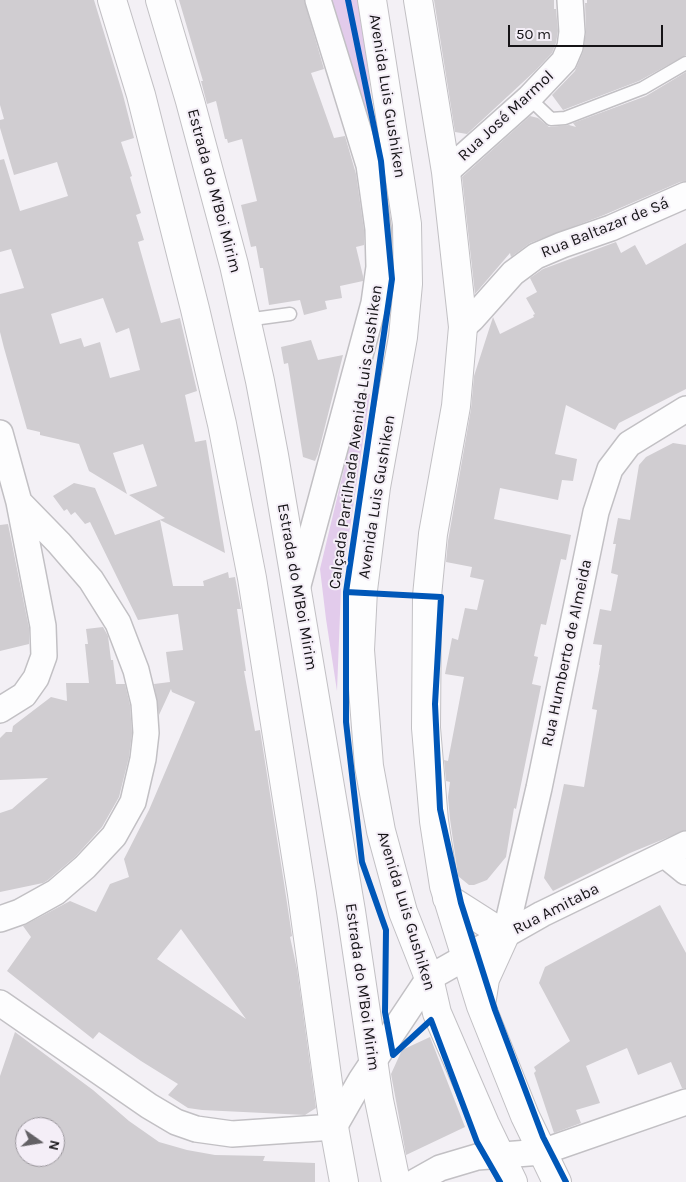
<!DOCTYPE html>
<html>
<head>
<meta charset="utf-8">
<style>
  body { margin:0 }
  #map { position:relative; width:686px; height:1182px; overflow:hidden; background:#f3f0f5; font-family:Karla,sans-serif }
  canvas { display:block }
  .north { position:absolute; left:15px; top:1117px; width:50px; height:50px; box-sizing:border-box; background:#f4eef7; border:1px solid #9b979d; border-radius:50%; rotate:103deg; font-size:14px; font-weight:700; line-height:20px; text-align:center; color:#161417 }
  .north::after { content:''; display:block; margin:auto; width:18px; height:22px; background:#636165; clip-path:polygon(50% 0,100% 100%,50% 72%,0 100%) }
  .scale { position:absolute; left:508px; top:25px; width:155px; height:22px; box-sizing:border-box; border:2px solid #161417; border-top:0; padding-left:6px; font-size:15px; line-height:18px; white-space:nowrap; color:#161417; -webkit-text-stroke:4px #f4eef7; paint-order:stroke }
</style>
</head>
<body>
<div id="map">
<canvas width="686" height="1182"></canvas>
<div class="north">N</div>
<div class="scale">50 m</div>
</div>
<script>
const context = document.querySelector('canvas').getContext('2d');
context.lineJoin = 'round';
function fillPath(path, color) { context.fillStyle = color; context.fill(path, 'evenodd'); }
const shape = rows => new Path2D(rows.map(r => 'M' + r).join(''));
function trace(path, color, width, dash) { context.strokeStyle = color; context.lineWidth = width; context.lineCap = dash ? 'butt' : 'round'; context.setLineDash(dash || []); context.stroke(path); }
function write(font, color, halo, rows, align = 'center') {
  context.font = font + ' Karla,sans-serif'; context.lineWidth = 4; context.setLineDash([]); context.textBaseline = 'middle'; context.strokeStyle = halo; context.fillStyle = color; for (const [text, x, y, turn = 0] of rows) {
    context.save(); context.translate(x, y); context.rotate((+turn || 0) * Math.PI / 180); context.textAlign = isNaN(turn) ? turn : align; if (halo) context.strokeText(text, 0, 0); context.fillText(text, 0, 0); context.restore();
  }
}
fillPath(shape([
  [325,0,361,0,376,148],
  [362,394,370,394,341,588,337,691,326,619,320,569]
]), '#e2cbeb');
fillPath(shape([
  [0,0,94,0,123,95,134,138,121,142,132,176,130,177,141,213,136,215,144,240,138,242,161,323,180,318,197,391,185,395,195,442,206,440,225,553,160,520,173,586,204,586,203,581,228,572,229,578,235,577,241,609,237,609,246,671,244,671,255,731,260,730,284,883,292,936,290,937,297,969,316,1108,305,1115,202,1110,188,1108,168,1095,178,1084,141,1061,99,1032,93,1039,7,971,31,937,23,926,70,901,96,912,110,884,129,877,124,859,149,810,195,702,172,692,171,689,159,715,154,684,170,682,166,652,183,650,178,614,138,620,90,522,85,524,75,512,71,515,67,509,64,511,53,496,74,483,95,488,115,535,165,518,129,495,157,486,143,444,113,453,127,494,89,471,79,444,40,435,40,432,27,429,4,348,0,332,0,294,24,288,11,249,0,252,0,160,4,159,20,211,68,196,57,162,14,175,0,128,0,120,4,119,0,105],
  [103,298,116,333,129,328,140,370,110,378,100,342,84,347,81,338,60,344,51,314],
  [181,929,246,1019,157,959],
  [179,0,304,0,324,69,311,73,334,138,345,136,356,174,364,230,364,245,356,247,363,276,363,281,340,286,342,298,325,301,327,309,304,315,300,300,269,305,263,268,260,268,256,246,251,247,241,205,257,201,242,139,228,143,227,139,225,139,216,101,207,104,201,81,203,81],
  [434,0,554,0,554,9,556,9,558,31,556,43,552,53,535,71,467,134,455,132],
  [587,0,686,0,686,55,639,81,563,110,552,95,575,71,583,52,586,31,585,3,587,3],
  [686,72,686,181,680,182,604,215,530,243,511,257,510,253,475,294,462,177,530,116,538,118,549,127,569,125,576,127,573,123,646,96],
  [616,242,621,253,635,245,646,265,686,243,686,389,619,423,615,430,566,405,555,454,577,459,573,481,562,480,558,500,500,488,494,519,571,535,566,560,561,559,546,625,541,624,534,656,538,657,532,684,541,686,516,809,514,808,506,857,487,880,474,885,469,885,458,876,450,819,448,797,450,782,446,781,444,760,448,761,464,677,445,674,452,638,458,640,465,608,477,610,484,580,470,577,472,567,446,562,448,541,471,409,474,376,493,317,500,334,534,317,533,315,535,314,526,298,537,292,530,278,543,269],
  [311,340,318,360,343,355,318,454,315,461,303,457,288,363,284,364,281,347],
  [673,443,686,445,686,830,630,853,553,891,544,878,564,784,584,787,597,710,592,709,600,665,599,665,602,645,593,644,600,609,611,611,618,575,611,573,616,544,613,544,618,518,630,520,639,465,646,457],
  [8,524,29,628,29,644,0,651,0,525],
  [103,627,108,636,111,660,113,660,116,684,125,684,130,705,132,733,129,757,119,797,102,827,75,857,48,880,43,883,0,892,0,813,12,809,48,778,0,780,0,738,6,732,12,732,13,726,51,697,67,701,66,683,89,683,85,644,88,644,86,629],
  [660,905,686,953,686,1088,682,1088,671,1062,638,1075,627,1048,586,1066,600,1103,576,1110,581,1123,554,1133,534,1073,536,1071,534,1067,570,1041,539,983,545,967],
  [15,1032,93,1090,129,1121,159,1142,187,1150,215,1155,265,1156,263,1161,315,1163,315,1182,0,1182,0,1076],
  [25,1127,55,1127,55,1157,25,1157],
  [430,1037,465,1127,406,1155,391,1074,402,1050]
]), '#d0cdd1');
const service = shape([
  [529,98,551,119,565,118,643,88,686,63],
  [246,320,290,314]
]);
const minor = shape([
  [446,172,529,98,564,61,570,47,572,32,570,0],
  [463,327,472,319,513,273,536,256,562,245,611,228,686,195],
  [0,433,19,502,43,626,44,656,36,678,24,695,0,710],
  [297,589,374,303,379,267,378,229,369,165,318,0],
  [665,855,686,872],
  [0,919,20,912,56,892,85,867,114,836,133,802,143,759,146,733,144,703,136,670,118,623,91,580,59,543,19,502],
  [505,935,539,788,596,512,610,469,629,444,686,409],
  [0,1003,149,1106,176,1122,196,1129,232,1134,334,1127,361,1080,429,978,542,914,686,844],
  [415,1182,440,1168,477,1157,542,1152,686,1102]
]);
const secondary = shape([
  [372,0,407,224,408,284,403,337,376,487,363,590,360,650,369,766,381,831,403,912,429,978,437,1013,485,1124,513,1182],
  [418,0,446,172,463,327,456,406,433,534,427,596,426,728,434,821,444,886,481,1006,525,1116,557,1182],
  [447,898,505,935,485,979,481,1005]
]);
const primary = shape([
  [112,0,141,95,195,309,222,424,252,578,302,894,334,1127,344,1182],
  [160,0,190,101,234,265,260,381,274,455,351,911,379,1100,396,1182]
]);
trace(service, '#c2c0c4', 15);
trace(minor, '#c2c0c4', 28);
trace(secondary, '#c2c0c4', 30);
trace(primary, '#c2c0c4', 30);
trace(service, '#fdfdfe', 12);
trace(minor, '#fdfdfe', 25);
trace(secondary, '#fdfdfe', 28);
trace(primary, '#fdfdfe', 28);
trace(shape([
  [348,0,381,161,392,279,346,592,346,722,362,862,386,930,385,1012,393,1055,431,1020,477,1142,500,1182],
  [346,592,441,597,435,704,440,809,461,903,495,1010,543,1137,566,1182]
]), '#0057b8', 6);
write('16px', '#161417', '#f4eef7', [
  ["Avenida Luis Gushiken",387,96,81],
  ["Rua José Marmol",506,116,-43],
  ["Estrada do M'Boi Mirim",214,191,75],
  ["Rua Baltazar de Sá",605,228,-22],
  ["Calçada Partilhada Avenida Luis Gushiken",356,437,-82],
  ["Avenida Luis Gushiken",377,497,-81],
  ["Estrada do M'Boi Mirim",297,587,80],
  ["Rua Humberto de Almeida",567,653,-78],
  ["Rua Amitaba",556,909,-27],
  ["Avenida Luis Gushiken",406,911,73],
  ["Estrada do M'Boi Mirim",362,987,82]
]);
</script>
</body>
</html>
